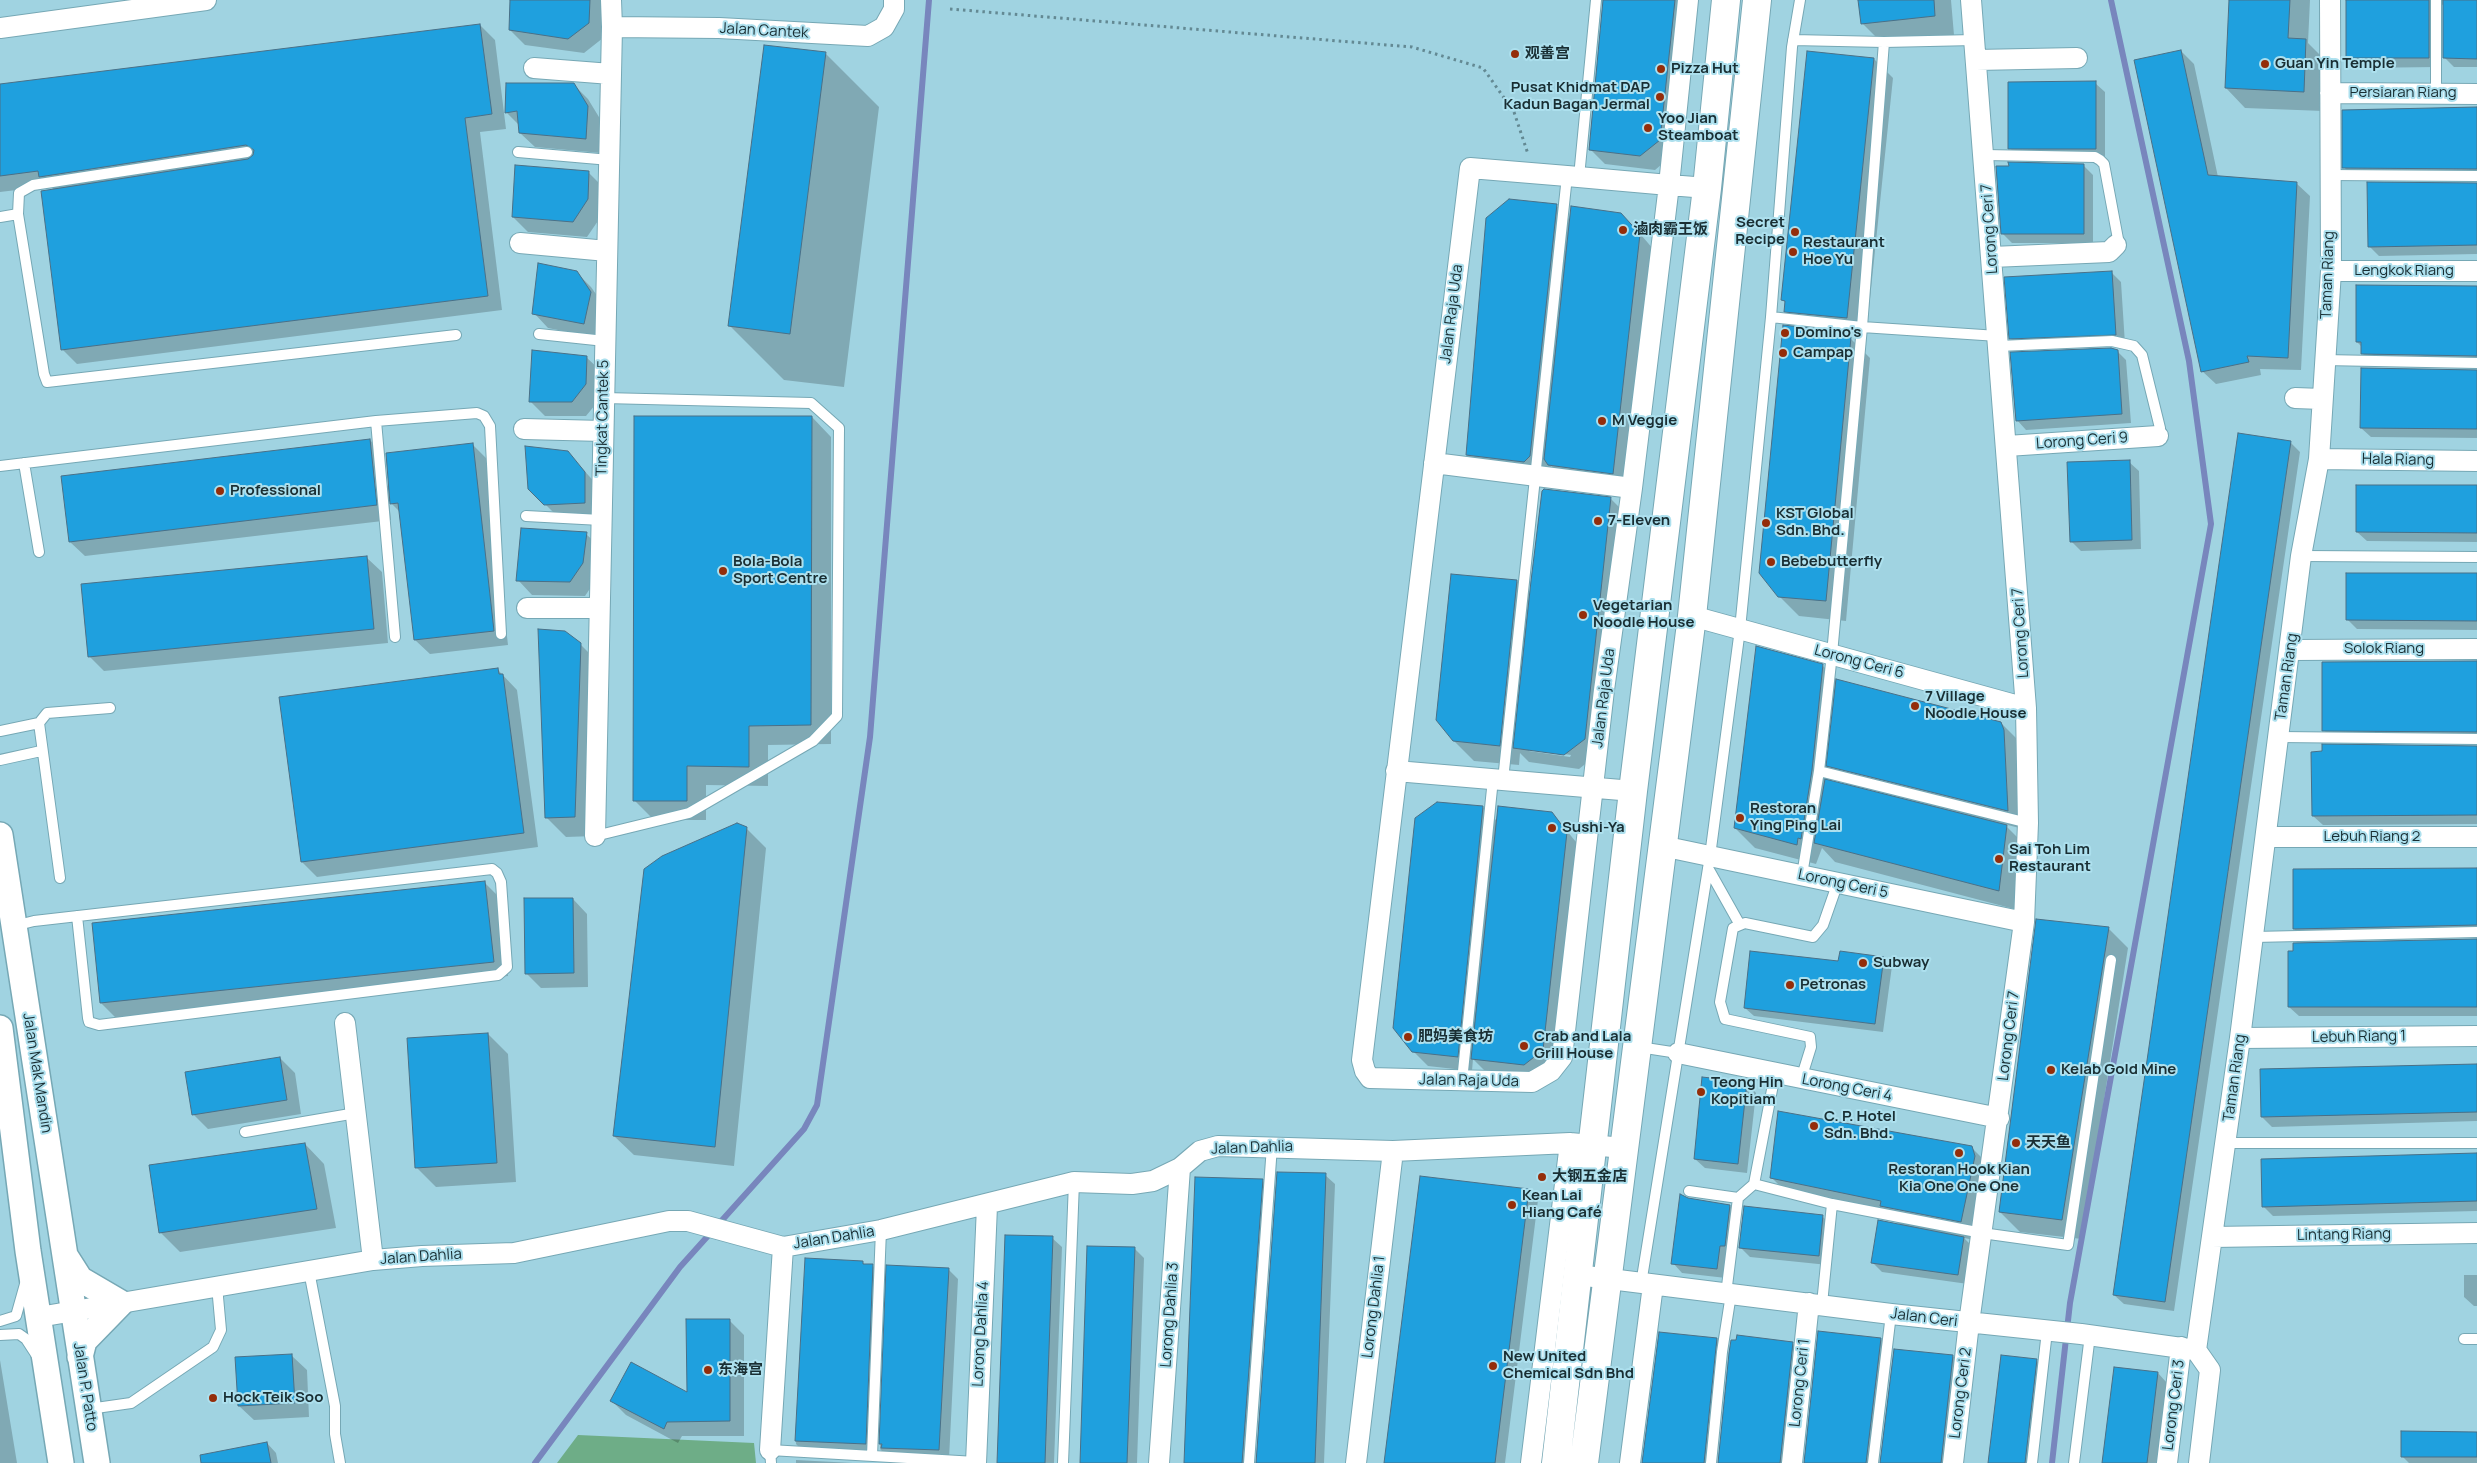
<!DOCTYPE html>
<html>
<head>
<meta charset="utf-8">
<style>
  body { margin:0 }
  canvas { display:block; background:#a0d3e1 }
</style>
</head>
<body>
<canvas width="2477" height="1463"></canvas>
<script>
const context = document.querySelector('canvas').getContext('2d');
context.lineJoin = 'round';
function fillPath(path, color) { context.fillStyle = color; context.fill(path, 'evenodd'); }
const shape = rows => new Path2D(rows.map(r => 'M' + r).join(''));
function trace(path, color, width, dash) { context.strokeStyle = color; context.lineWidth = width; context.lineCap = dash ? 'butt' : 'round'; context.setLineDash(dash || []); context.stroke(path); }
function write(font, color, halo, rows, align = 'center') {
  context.font = font + ' Manrope,"Noto Sans SC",sans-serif'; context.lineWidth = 4; context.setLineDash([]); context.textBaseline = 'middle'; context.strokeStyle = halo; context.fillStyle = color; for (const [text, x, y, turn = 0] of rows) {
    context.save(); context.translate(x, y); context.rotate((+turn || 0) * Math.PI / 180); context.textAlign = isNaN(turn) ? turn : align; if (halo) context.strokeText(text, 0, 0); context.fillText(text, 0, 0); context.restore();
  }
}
fillPath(shape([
  [578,1435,754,1443,756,1463,557,1463]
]), '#6ead87');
fillPath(shape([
  [512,0,605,0,603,38,584,53,525,45,510,30],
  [1605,0,1690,0,1674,154,1655,170,1605,164,1590,149],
  [1860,0,1951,0,1954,35,1882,43,1862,23],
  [2230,0,2310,0,2308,43,2325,60,2323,111,2245,108,2226,88],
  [2347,0,2477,0,2477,67,2454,67,2444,57,2444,3,2438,10,2438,67,2357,68,2347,58],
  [480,25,495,40,506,129,480,132,502,310,77,364,62,349,54,190,50,186,0,192,0,85],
  [2181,51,2194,64,2218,177,2296,183,2310,196,2301,370,2260,369,2261,375,2216,384,2202,371],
  [825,53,879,107,844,387,784,380,730,326],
  [1874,59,1893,78,1866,337,1847,335,1870,358,1846,621,1799,616,1779,596,1803,329,1785,311,1786,303,1783,300],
  [2095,83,2105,92,2105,158,2019,158,2010,148],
  [573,84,588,99,602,122,601,153,535,147,520,133,520,126,506,112],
  [2477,109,2477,178,2353,177,2344,167],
  [2083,165,2093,175,2093,243,2012,243,2002,233],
  [588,172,603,187,602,215,587,237,528,232,513,217],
  [2477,184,2477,254,2379,256,2369,246],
  [1556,205,1570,220,1636,229,1654,250,1628,488,1564,480,1551,466,1550,476,1487,474,1467,455],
  [576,272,591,287,605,307,598,338,548,328,534,313],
  [2111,272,2121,282,2125,344,2020,348,2010,338],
  [2477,287,2477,365,2372,363,2362,353,2362,347,2357,342],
  [2116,350,2126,360,2131,423,2026,430,2017,420],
  [586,357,601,371,600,399,586,416,545,416,530,401],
  [2477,371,2477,438,2371,437,2361,428],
  [812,417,831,437,831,744,768,745,768,786,706,785,706,820,654,820,634,800],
  [370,440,384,455,387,486,472,444,487,459,508,645,430,654,415,640,401,513,389,501,391,520,85,556,70,542],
  [2290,442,2300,452,2174,1311,2124,1304,2114,1295],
  [568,453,600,488,599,517,560,519,530,489],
  [2129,462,2139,471,2141,549,2081,551,2071,541],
  [2477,487,2477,542,2367,541,2357,532],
  [1611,499,1625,513,1599,753,1579,769,1529,762,1520,753,1519,765,1474,761,1454,741,1517,581,1531,595],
  [1529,749,1571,755,1570,757,1529,751],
  [586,534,601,548,597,578,585,596,532,595,518,580],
  [367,558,382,572,388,643,104,671,89,656],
  [2477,574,2477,630,2357,629,2347,619],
  [580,644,600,664,595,836,566,837,546,817],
  [2477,662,2477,741,2333,740,2324,730],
  [1822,665,1837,680,2001,723,2021,743,2027,830,2004,824,2026,846,2018,910,1835,862,1822,848,1816,864,1755,848,1735,828],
  [1833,771,1849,787,1832,783],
  [498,670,517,690,538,847,317,877,302,862,281,698],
  [2477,747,2477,824,2323,825,2313,816],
  [1483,807,1498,822,1552,813,1581,848,1558,1065,1539,1079,1487,1073,1473,1059,1472,1071,1428,1066,1413,1051],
  [746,828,766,848,734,1166,634,1155,614,1136],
  [2477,869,2477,934,2304,938,2294,929],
  [485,883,499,897,508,976,116,1018,101,1003],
  [573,899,587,914,588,987,541,988,527,974],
  [2108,928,2128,948,2082,1239,2020,1232,2000,1212],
  [2477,940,2477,1016,2299,1016,2289,1007],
  [1884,958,1892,966,1883,1032,1754,1016,1745,1008,1839,963],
  [488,1034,508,1054,516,1182,436,1187,416,1167],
  [280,1058,295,1073,301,1114,208,1129,193,1114],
  [2477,1065,2477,1121,2272,1127,2262,1117],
  [1747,1083,1756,1093,1747,1173,1705,1168,1695,1159],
  [305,1144,324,1164,336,1228,180,1252,160,1232],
  [1971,1147,1991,1167,1980,1241,1964,1238,1973,1247,1968,1284,1882,1272,1872,1262,1901,1226,1893,1218,1791,1197,1771,1177],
  [2477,1154,2477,1211,2273,1216,2263,1206],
  [1325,1175,1335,1184,1324,1463,1257,1463],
  [1262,1180,1272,1190,1252,1463,1185,1463],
  [1528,1191,1538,1200,1505,1463,1385,1463],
  [1688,1199,1730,1206,1739,1216,1726,1278,1682,1273,1673,1263],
  [1822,1216,1832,1226,1828,1265,1750,1257,1740,1247],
  [1052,1238,1062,1247,1054,1463,999,1463],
  [1134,1248,1144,1258,1137,1463,1081,1463],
  [806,1259,862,1262,865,1265,872,1265,882,1275,875,1458,806,1454,796,1444],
  [888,1266,948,1269,958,1279,949,1459,890,1459,880,1449],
  [2464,1275,2477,1275,2477,1306,2474,1306,2464,1297],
  [729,1320,744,1335,744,1436,682,1436,678,1443,626,1415,612,1401,688,1394],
  [1717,1339,1726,1349,1714,1463,1643,1463],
  [1881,1339,1890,1349,1876,1463,1805,1463],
  [1792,1343,1802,1352,1790,1463,1719,1463],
  [292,1356,307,1370,309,1417,254,1420,239,1406],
  [1953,1356,1962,1366,1951,1463,1881,1463],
  [0,1360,17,1463,0,1463],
  [2036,1360,2046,1370,2035,1463,1989,1463],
  [2158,1373,2167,1383,2158,1463,2104,1463],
  [2477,1433,2477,1463,2409,1463,2402,1456],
  [267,1443,276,1453,278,1463,227,1463],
  [796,1460,853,1463,796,1463]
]), '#0003');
trace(shape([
  [535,1463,680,1267,804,1129,817,1105,870,737,929,0],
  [2052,1463,2070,1303,2211,524,2189,361,2111,0]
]), '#7886bd', 6);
const building = shape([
  [510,0,590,0,589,23,568,39,509,30,510,0],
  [1603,0,1675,0,1660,140,1640,156,1589,150,1603,0],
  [1858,0,1934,0,1935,16,1861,24,1858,0],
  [2229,0,2290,0,2288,38,2306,39,2304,92,2225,88,2229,0],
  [2346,0,2429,0,2429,58,2346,58,2346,0],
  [2443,0,2477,0,2477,59,2443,58,2443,0],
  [480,24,492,114,465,118,488,296,61,350,41,191,248,159,253,155,254,150,246,145,39,177,38,171,0,176,0,84,480,24],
  [764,45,826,52,790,334,728,326,764,45],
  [2181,50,2208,175,2297,182,2288,358,2247,356,2249,362,2201,372,2134,60,2181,50],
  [1807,51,1874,58,1847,318,1784,312,1785,301,1781,300,1807,51],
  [2096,81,2096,149,2008,149,2008,82,2096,81],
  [506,83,574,83,588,106,586,139,519,133,517,111,505,113,506,83],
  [2477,107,2477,169,2342,168,2342,110,2477,107],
  [2008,162,2084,164,2084,234,2001,234,1996,166,2009,166,2008,162],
  [515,165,589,171,588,199,573,222,512,217,515,165],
  [2367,182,2477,183,2477,245,2368,247,2367,182],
  [1509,199,1557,204,1530,456,1524,462,1466,455,1486,218,1509,199],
  [1571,206,1621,213,1640,234,1613,474,1548,465,1544,459,1571,206],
  [538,263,577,271,591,292,584,324,532,314,538,263],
  [2112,271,2116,335,2009,339,2004,277,2112,271],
  [2356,285,2477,286,2477,356,2361,354,2361,342,2356,342,2356,285],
  [1783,325,1846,332,1845,337,1851,337,1826,601,1778,597,1759,573,1783,325],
  [2111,348,2118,350,2122,414,2016,421,2010,352,2111,348],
  [532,350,587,356,586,384,572,402,529,402,532,350],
  [2361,368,2477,370,2477,429,2360,428,2361,368],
  [634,416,812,416,811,725,749,726,749,767,687,766,687,801,633,801,634,416],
  [2238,433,2291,441,2165,1302,2113,1295,2238,433],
  [370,439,377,505,69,542,61,476,370,439],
  [473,443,494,631,414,640,398,503,390,504,386,453,473,443],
  [525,446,568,451,585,472,585,503,544,505,528,489,525,446],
  [2130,460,2132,540,2070,542,2067,462,2130,460],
  [2356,485,2477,485,2477,533,2356,532,2356,485],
  [1544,489,1611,497,1585,739,1564,755,1513,748,1531,581,1542,491,1544,489],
  [521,528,587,532,583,563,570,582,516,581,521,528],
  [367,556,374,629,88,657,81,584,367,556],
  [2346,573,2477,573,2477,621,2346,620,2346,573],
  [1451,574,1517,580,1500,746,1453,741,1436,720,1451,574],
  [538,629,565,631,581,643,575,817,545,818,538,629],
  [1756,646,1823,664,1812,770,1801,839,1798,838,1797,845,1734,828,1756,646],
  [2477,661,2477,732,2322,731,2322,662,2477,661],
  [498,668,499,674,503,674,524,833,301,862,279,697,498,668],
  [1836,679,2001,722,2004,730,2008,811,1826,766,1836,679],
  [2322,744,2477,746,2477,815,2312,816,2311,752,2322,751,2322,744],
  [1825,779,2007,825,1999,891,1814,843,1825,779],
  [1437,802,1483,806,1458,1057,1412,1052,1393,1028,1415,818,1437,802],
  [1498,806,1552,812,1567,832,1543,1050,1524,1065,1471,1059,1498,806],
  [737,823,747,827,715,1147,613,1136,644,869,662,856,737,823],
  [2477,868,2477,925,2293,929,2293,869,2477,868],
  [485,881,494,962,100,1003,92,923,485,881],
  [524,898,573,898,574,973,525,974,524,898],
  [2036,919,2109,927,2062,1220,1999,1212,2036,919],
  [2477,939,2477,1007,2288,1007,2288,951,2293,951,2293,943,2477,939],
  [1750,951,1838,961,1840,951,1884,957,1875,1024,1744,1008,1750,951],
  [488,1033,497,1163,415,1168,407,1038,488,1033],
  [280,1057,287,1100,192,1115,185,1072,280,1057],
  [2477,1064,2477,1112,2261,1117,2260,1069,2477,1064],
  [1702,1077,1747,1082,1738,1164,1694,1159,1702,1077],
  [1778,1111,1972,1146,1975,1156,1961,1222,1880,1206,1881,1201,1770,1178,1778,1111],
  [305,1143,317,1209,159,1233,149,1165,305,1143],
  [2477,1153,2477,1201,2262,1207,2261,1159,2477,1153],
  [1277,1172,1326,1173,1315,1463,1256,1463,1277,1172],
  [1420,1176,1529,1189,1495,1463,1384,1463,1420,1176],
  [1195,1177,1263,1179,1242,1463,1184,1463,1195,1177],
  [1680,1194,1688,1198,1730,1205,1725,1246,1720,1246,1717,1269,1671,1264,1680,1194],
  [1744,1206,1823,1215,1819,1256,1739,1248,1744,1206],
  [1878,1220,1964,1237,1958,1275,1871,1263,1878,1220],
  [1005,1235,1053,1236,1045,1463,997,1463,1005,1235],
  [1087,1246,1135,1247,1127,1463,1080,1463,1087,1246],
  [805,1258,863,1261,863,1264,873,1264,866,1444,795,1441,805,1258],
  [886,1265,949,1268,939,1450,881,1448,882,1444,879,1444,886,1265],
  [686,1319,730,1319,730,1421,667,1422,664,1429,610,1401,631,1362,687,1392,686,1319],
  [1818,1331,1881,1338,1866,1463,1804,1463,1818,1331],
  [1659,1332,1717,1338,1704,1463,1642,1463,1659,1332],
  [1737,1335,1793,1342,1780,1463,1718,1463,1729,1353,1731,1340,1736,1340,1737,1335],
  [1894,1349,1953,1355,1941,1463,1880,1463,1894,1349],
  [292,1354,295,1403,238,1406,235,1357,292,1354],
  [2001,1355,2037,1359,2025,1463,1988,1463,2001,1355],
  [2114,1367,2158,1372,2147,1463,2102,1463,2114,1367],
  [2401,1431,2477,1432,2477,1457,2401,1457,2401,1431],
  [267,1442,271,1463,201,1463,200,1455,267,1442]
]);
fillPath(building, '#1fa0de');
trace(building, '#4a7087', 1);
const service = shape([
  [2436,0,2436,93],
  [1793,40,1884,42,1974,40],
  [518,152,610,160],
  [1985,155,2095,157,2100,160,2104,164,2118,239,2116,245],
  [2329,175,2477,176],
  [1579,177,1596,0],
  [18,214,19,193,33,185,247,152],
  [0,217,18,214,44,374,47,382,456,335],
  [1771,317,1862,327,1998,336],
  [539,334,605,341],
  [1999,346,2112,341,2134,346,2142,355,2160,428,2158,436],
  [2324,360,2477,363],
  [376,421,477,413,484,416,490,426,501,634],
  [24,463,39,552],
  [0,466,376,421,395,637],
  [526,516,601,520],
  [2301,556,2477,557],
  [0,731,39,723],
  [2279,737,2477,739],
  [0,760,41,751],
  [1819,771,2028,823],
  [1503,780,1567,176],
  [595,836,689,813,813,741,837,716,839,428,811,403,604,398],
  [1708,868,1740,925],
  [1802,875,1819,771,1832,654,1862,327,1884,42],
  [60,878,39,723,47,713,110,708],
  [14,926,34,921,492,869,497,873,501,882,507,967,498,975,99,1025,89,1022,88,1018,77,916],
  [2254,937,2477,932],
  [1639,1047,1678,1053],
  [1801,1079,1811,1047,1810,1037,1725,1019,1720,1002,1733,928,1745,923,1813,937,1823,925,1838,882],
  [1462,1081,1493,779],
  [245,1132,356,1113],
  [2225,1143,2477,1143],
  [1754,1184,1775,1074],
  [1689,1191,1738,1198,1754,1184,1832,1204,1982,1233,2068,1245,2111,960],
  [309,1271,335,1406,335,1434,340,1463],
  [1641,1284,1710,856,1740,629,1771,317,1792,47,1800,0],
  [1726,1294,1738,1198],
  [1822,1304,1832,1204],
  [0,1321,16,1316,25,1284],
  [0,1335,19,1334,26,1339,37,1356],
  [2464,1339,2477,1339],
  [89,1409,131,1403,213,1347,221,1330,217,1286],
  [872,1456,881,1230],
  [771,1463,770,1450,976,1462],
  [1063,1463,1074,1182],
  [1249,1463,1272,1146],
  [1711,1463,1722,1352,1731,1294],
  [1873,1463,1891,1314],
  [2032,1463,2047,1331],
  [2074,1463,2090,1335]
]);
const minor = shape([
  [1688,0,1669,185,1632,488,1604,690,1562,1057,1551,1071,1532,1082,1370,1078,1365,1071,1362,1060,1470,168,1567,176,1669,185,1707,188],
  [612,27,719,28,868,36,884,27,894,9,894,0],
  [0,28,206,0],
  [1976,60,2077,58],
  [534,68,611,74],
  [2330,93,2477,94],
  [520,243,607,251],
  [1992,257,2109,252,2116,245],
  [2331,271,2477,271],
  [2295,398,2322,399],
  [524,429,603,431],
  [2007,446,2158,436],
  [2319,459,2477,461],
  [1434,463,1632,488],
  [527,608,599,608],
  [1692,616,2026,708],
  [2291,650,2477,649],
  [1396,771,1633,791],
  [595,836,612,27,611,0],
  [2267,837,2477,837],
  [1662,846,2024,922],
  [345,1023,373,1260],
  [2240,1038,2477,1036],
  [1678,1053,1999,1118],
  [2212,1237,2477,1233],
  [1578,1275,1891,1314,2081,1334,2196,1350],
  [39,1317,373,1260,422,1256,514,1253,669,1221,688,1221,783,1247,881,1230,1074,1182,1132,1184,1153,1181,1180,1168,1200,1151,1218,1146,1393,1151,1570,1143,1623,1148],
  [2196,1350,2240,1038,2301,556,2319,459,2331,271,2330,0],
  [2196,1350,2210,1370,2199,1463],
  [770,1450,783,1247],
  [976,1463,987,1206],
  [1159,1463,1180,1168],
  [1356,1463,1393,1151],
  [1531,1463,1570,1143],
  [1630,1463,1653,1285],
  [1792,1463,1809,1303],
  [1953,1463,1969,1323,2024,922,2028,823,2026,708,1971,0],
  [2167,1463,2181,1347]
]);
const tertiary = shape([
  [0,835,97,1463],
  [0,1028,28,1251,61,1463],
  [66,1257,80,1279,121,1303,84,1341,80,1357]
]);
const primary = shape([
  [1556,1463,1633,791,1707,188,1726,0],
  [1584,1463,1692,616,1757,0]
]);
trace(service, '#76a8b5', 12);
trace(minor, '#76a8b5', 22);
trace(tertiary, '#76a8b5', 28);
trace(primary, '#76a8b5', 30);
trace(shape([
  [950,9,1412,47,1483,68,1514,112,1528,154]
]), '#638993', 3, [2.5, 4]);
trace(service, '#fff', 10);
trace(minor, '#fff', 20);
trace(tertiary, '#fff', 25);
trace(primary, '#fff', 28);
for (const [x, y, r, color] of [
  [1515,54,5,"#942d0a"],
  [2265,64,5,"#942d0a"],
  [1661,69,5,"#942d0a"],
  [1660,97,5,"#942d0a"],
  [1648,128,5,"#942d0a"],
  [1623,230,5,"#942d0a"],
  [1795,232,5,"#942d0a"],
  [1793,252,5,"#942d0a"],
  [1785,333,5,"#942d0a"],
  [1783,353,5,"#942d0a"],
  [1602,421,5,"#942d0a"],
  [220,491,5,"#942d0a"],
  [1598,521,5,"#942d0a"],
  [1766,523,5,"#942d0a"],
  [1771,562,5,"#942d0a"],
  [723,571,5,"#942d0a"],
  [1583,615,5,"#942d0a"],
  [1915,706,5,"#942d0a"],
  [1740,818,5,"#942d0a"],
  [1552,828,5,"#942d0a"],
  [1999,859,5,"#942d0a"],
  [1863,963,5,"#942d0a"],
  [1790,985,5,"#942d0a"],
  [1408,1037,5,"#942d0a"],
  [1524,1046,5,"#942d0a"],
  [2051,1070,5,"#942d0a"],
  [1701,1092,5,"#942d0a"],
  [1814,1126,5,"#942d0a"],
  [2016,1143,5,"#942d0a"],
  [1959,1153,5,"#942d0a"],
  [1542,1177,5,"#942d0a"],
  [1512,1205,5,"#942d0a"],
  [1493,1366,5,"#942d0a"],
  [708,1370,5,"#942d0a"],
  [213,1398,5,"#942d0a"]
]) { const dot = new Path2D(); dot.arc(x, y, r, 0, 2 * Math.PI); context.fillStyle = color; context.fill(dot); trace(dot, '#ade0ee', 2); }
write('15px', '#192e33', '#ade0ee', [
  ["Jalan Cantek",764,31,3],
  ["Persiaran Riang",2403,93],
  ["Lorong Ceri 7",1990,229,-94],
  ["Lengkok Riang",2404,271],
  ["Taman Riang",2328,275,-88],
  ["Jalan Raja Uda",1452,314,-83],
  ["Tingkat Cantek 5",603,418,-89],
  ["Lorong Ceri 9",2082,441,-4],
  ["Hala Riang",2398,460,1],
  ["Lorong Ceri 7",2021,633,-94],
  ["Solok Riang",2384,649],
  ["Lorong Ceri 6",1859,662,15],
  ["Taman Riang",2287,677,-82],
  ["Jalan Raja Uda",1604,698,-83],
  ["Lebuh Riang 2",2372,837],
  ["Lorong Ceri 5",1843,884,12],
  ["Lorong Ceri 7",2009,1036,-83],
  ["Lebuh Riang 1",2359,1037,-1],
  ["Jalan Mak Mandin",37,1073,81],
  ["Taman Riang",2235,1078,-82],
  ["Jalan Raja Uda",1469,1081,1],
  ["Lorong Ceri 4",1847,1088,11],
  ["Jalan Dahlia",1252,1148,-2],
  ["Lintang Riang",2344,1235,-1],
  ["Jalan Dahlia",834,1238,-9],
  ["Jalan Dahlia",421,1257,-4],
  ["Lorong Dahlia 1",1374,1307,-83],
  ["Lorong Dahlia 3",1170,1315,-86],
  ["Jalan Ceri",1924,1318,7],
  ["Lorong Dahlia 4",981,1334,-87],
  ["Lorong Ceri 1",1800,1383,-84],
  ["Jalan P. Patto",85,1387,81],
  ["Lorong Ceri 2",1961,1393,-83],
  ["Lorong Ceri 3",2174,1405,-83]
]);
write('bold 15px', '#192e33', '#ade0ee', [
  ["观善宫",1525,54],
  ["Guan Yin Temple",2275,64],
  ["Pizza Hut",1671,69],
  ["Pusat Khidmat DAP",1650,88,"right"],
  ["Kadun Bagan Jermal",1650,105,"right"],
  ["Yoo Jian",1658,119],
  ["Steamboat",1658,136],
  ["Secret",1785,223,"right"],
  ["Recipe",1785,240,"right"],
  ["滷肉霸王饭",1633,230],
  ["Restaurant",1803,243],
  ["Hoe Yu",1803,260],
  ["Domino's",1795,333],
  ["Campap",1793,353],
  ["M Veggie",1612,421],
  ["Professional",230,491],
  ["KST Global",1776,514],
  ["Sdn. Bhd.",1776,531],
  ["7-Eleven",1608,521],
  ["Bola-Bola",733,562],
  ["Sport Centre",733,579],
  ["Bebebutterfly",1781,562],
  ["Vegetarian",1593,606],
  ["Noodle House",1593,623],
  ["7 Village",1925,697],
  ["Noodle House",1925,714],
  ["Restoran",1750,809],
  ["Ying Ping Lai",1750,826],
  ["Sushi-Ya",1562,828],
  ["Sai Toh Lim",2009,850],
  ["Restaurant",2009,867],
  ["Subway",1873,963],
  ["Petronas",1800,985],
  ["肥妈美食坊",1418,1037],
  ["Crab and Lala",1534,1037],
  ["Grill House",1534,1054],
  ["Kelab Gold Mine",2061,1070],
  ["Teong Hin",1711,1083],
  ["Kopitiam",1711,1100],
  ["C. P. Hotel",1824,1117],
  ["Sdn. Bhd.",1824,1134],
  ["天天鱼",2026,1143],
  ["Restoran Hook Kian",1959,1170,"center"],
  ["Kia One One One",1959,1187,"center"],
  ["大钢五金店",1552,1177],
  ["Kean Lai",1522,1196],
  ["Hiang Café",1522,1213],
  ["New United",1503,1357],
  ["Chemical Sdn Bhd",1503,1374],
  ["东海宫",718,1370],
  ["Hock Teik Soo",223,1398]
], 'left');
</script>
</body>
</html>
